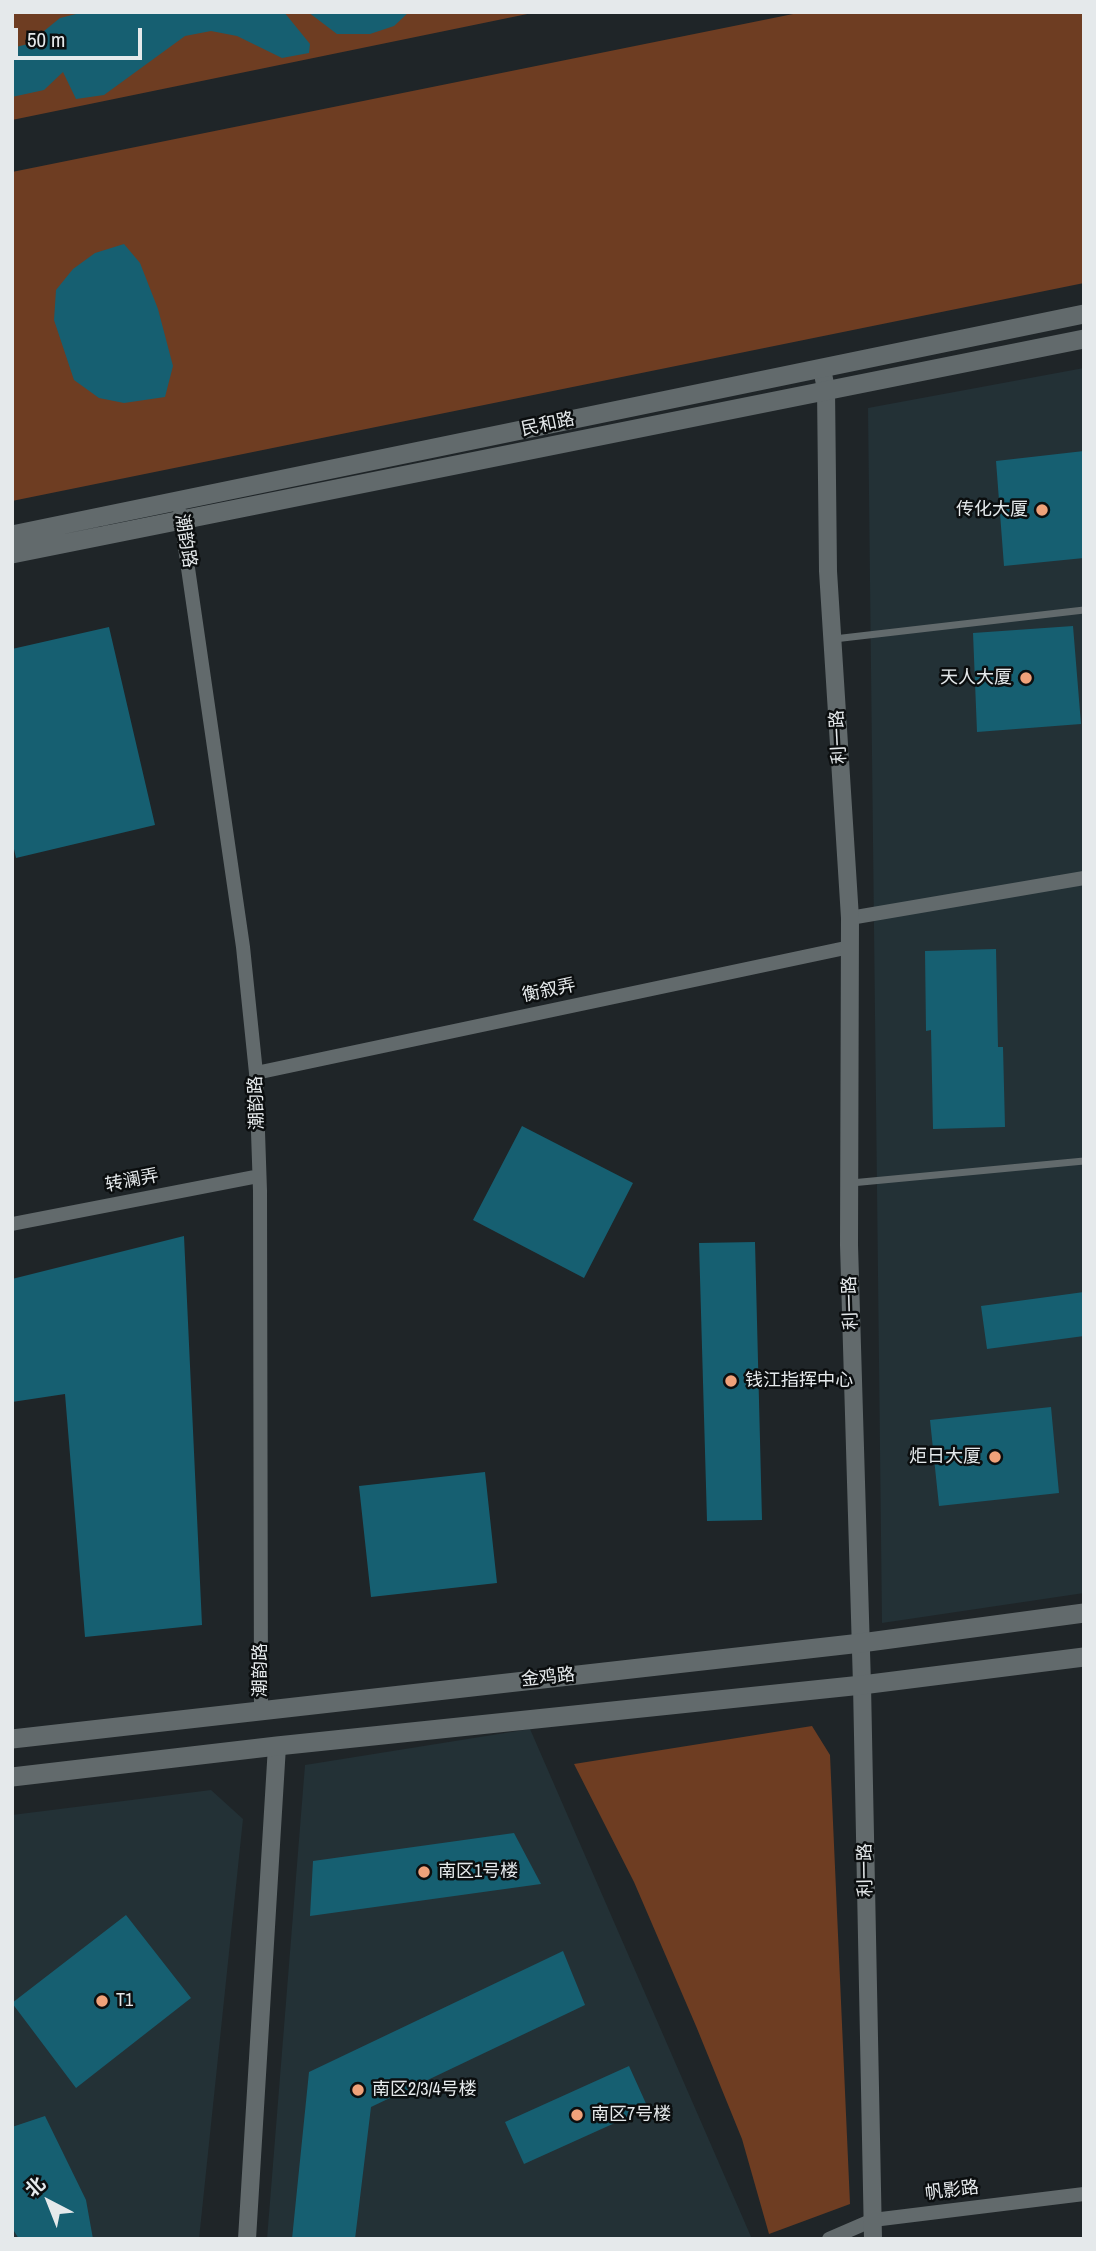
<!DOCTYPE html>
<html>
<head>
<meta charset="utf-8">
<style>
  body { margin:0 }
  #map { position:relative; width:1096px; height:2251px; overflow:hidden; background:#1f2528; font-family:"Archivo Narrow","Noto Sans SC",sans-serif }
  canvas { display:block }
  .frame { position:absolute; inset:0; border:14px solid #e5e9eb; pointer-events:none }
  .north { position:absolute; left:14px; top:2167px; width:70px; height:70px; -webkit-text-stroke:5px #0b0e0f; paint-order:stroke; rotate:318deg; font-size:19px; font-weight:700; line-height:28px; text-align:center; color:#e5e9eb }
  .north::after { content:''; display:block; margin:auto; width:24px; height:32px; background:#e5e9eb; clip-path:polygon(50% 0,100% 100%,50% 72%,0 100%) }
  .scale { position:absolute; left:14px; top:28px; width:128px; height:32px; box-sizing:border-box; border:4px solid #e5e9eb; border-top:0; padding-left:9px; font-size:21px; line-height:24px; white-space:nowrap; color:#e5e9eb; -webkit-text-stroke:5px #0b0e0f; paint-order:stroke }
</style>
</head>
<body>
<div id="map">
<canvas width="1096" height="2251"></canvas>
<div class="frame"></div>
<div class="north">北</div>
<div class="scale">50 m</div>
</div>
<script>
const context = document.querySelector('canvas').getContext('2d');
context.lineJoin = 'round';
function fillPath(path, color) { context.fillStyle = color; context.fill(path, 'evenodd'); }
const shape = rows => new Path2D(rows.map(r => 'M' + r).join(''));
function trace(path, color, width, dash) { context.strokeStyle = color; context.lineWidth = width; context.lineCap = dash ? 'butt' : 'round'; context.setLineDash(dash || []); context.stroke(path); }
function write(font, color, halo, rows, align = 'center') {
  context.font = font + ' "Archivo Narrow","Noto Sans SC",sans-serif'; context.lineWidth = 5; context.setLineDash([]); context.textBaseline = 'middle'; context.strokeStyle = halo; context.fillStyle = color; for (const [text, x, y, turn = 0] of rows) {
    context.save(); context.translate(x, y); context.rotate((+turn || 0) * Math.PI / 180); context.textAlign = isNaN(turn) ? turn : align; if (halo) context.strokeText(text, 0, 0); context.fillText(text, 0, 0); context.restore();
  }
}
fillPath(shape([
  [1084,368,1084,1593,882,1623,868,408],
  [530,1729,752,2239,267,2239,305,1765],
  [211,1790,243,1819,199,2239,12,2239,12,1815]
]), '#233136');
fillPath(shape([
  [12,12,537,12,12,120],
  [803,12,1084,12,1084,283,12,501,12,172],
  [812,1726,830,1755,850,2204,769,2234,742,2139,696,2026,634,1882,574,1764]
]), '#6e3d22');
fillPath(shape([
  [84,12,284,12,310,44,309,53,282,58,237,36,211,31,185,36,104,95,76,99,63,72,44,90,12,97,12,48,28,44,60,18],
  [308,12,409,12,394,26,370,34,337,34],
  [124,244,140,263,158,309,173,366,165,397,124,403,99,398,74,380,54,320,56,290,73,269,95,253],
  [1084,451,1084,558,1004,566,996,461],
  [1073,626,1081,724,977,732,973,633],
  [109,627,155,825,16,858,12,840,12,649],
  [996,949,998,1047,1003,1047,1005,1127,933,1129,931,1030,926,1031,925,951],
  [522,1126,633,1183,584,1278,473,1220],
  [184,1236,202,1625,85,1637,65,1394,12,1402,12,1279],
  [755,1242,762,1520,707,1521,699,1243],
  [1084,1292,1084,1336,987,1349,981,1306],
  [1051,1407,1059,1493,939,1506,930,1420],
  [485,1472,497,1583,371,1597,359,1486],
  [514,1833,541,1884,310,1916,313,1861],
  [126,1915,191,1998,76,2088,12,2003],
  [563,1951,585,2005,371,2107,355,2239,292,2239,309,2072],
  [629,2066,648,2108,524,2164,505,2122],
  [45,2116,86,2200,93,2239,19,2239,12,2228,12,2127]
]), '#165f71');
trace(shape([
  [834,639,1084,610],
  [851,1183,1084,1161]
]), '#626a6c', 7);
trace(shape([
  [180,513,243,947,256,1073,260,1191,261,1711],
  [850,918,1084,878],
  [256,1073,850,947],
  [12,1224,259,1176],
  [829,2239,873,2220,1084,2194]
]), '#626a6c', 14);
trace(shape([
  [822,369,826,389,828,571,850,918,849,1245,862,1685,873,2239],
  [247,2239,277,1746]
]), '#626a6c', 18);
trace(shape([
  [12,535,1084,314],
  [12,554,1084,339],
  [12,1739,861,1643,1084,1613],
  [12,1777,277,1746,862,1685,1084,1657]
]), '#626a6c', 19);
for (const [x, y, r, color] of [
  [1042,510,7,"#f0a27a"],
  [1026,678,7,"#f0a27a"],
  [731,1381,7,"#f0a27a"],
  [995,1457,7,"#f0a27a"],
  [424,1872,7,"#f0a27a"],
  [102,2001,7,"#f0a27a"],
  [358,2090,7,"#f0a27a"],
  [577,2115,7,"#f0a27a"]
]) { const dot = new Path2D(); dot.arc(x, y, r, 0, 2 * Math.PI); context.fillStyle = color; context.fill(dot); trace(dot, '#0b0e0f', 2.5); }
write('18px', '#e5e9eb', '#0b0e0f', [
  ["民和路",548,425,-12],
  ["潮韵路",185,541,81],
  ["利一路",839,737,-93],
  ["衡叙弄",549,991,-12],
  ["潮韵路",257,1103,-92],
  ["转澜弄",132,1181,-11],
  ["利一路",851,1303,-92],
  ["潮韵路",261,1670,-90],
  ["金鸡路",548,1678,-6],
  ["利一路",866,1870,-91],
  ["帆影路",952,2191,-7]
]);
write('18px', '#e5e9eb', '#0b0e0f', [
  ["传化大厦",1028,510,"right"],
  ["天人大厦",1012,678,"right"],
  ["钱江指挥中心",745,1381],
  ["炬日大厦",981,1457,"right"],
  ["南区1号楼",438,1872],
  ["T1",116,2001],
  ["南区2/3/4号楼",372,2090],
  ["南区7号楼",591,2115]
], 'left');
</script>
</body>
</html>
